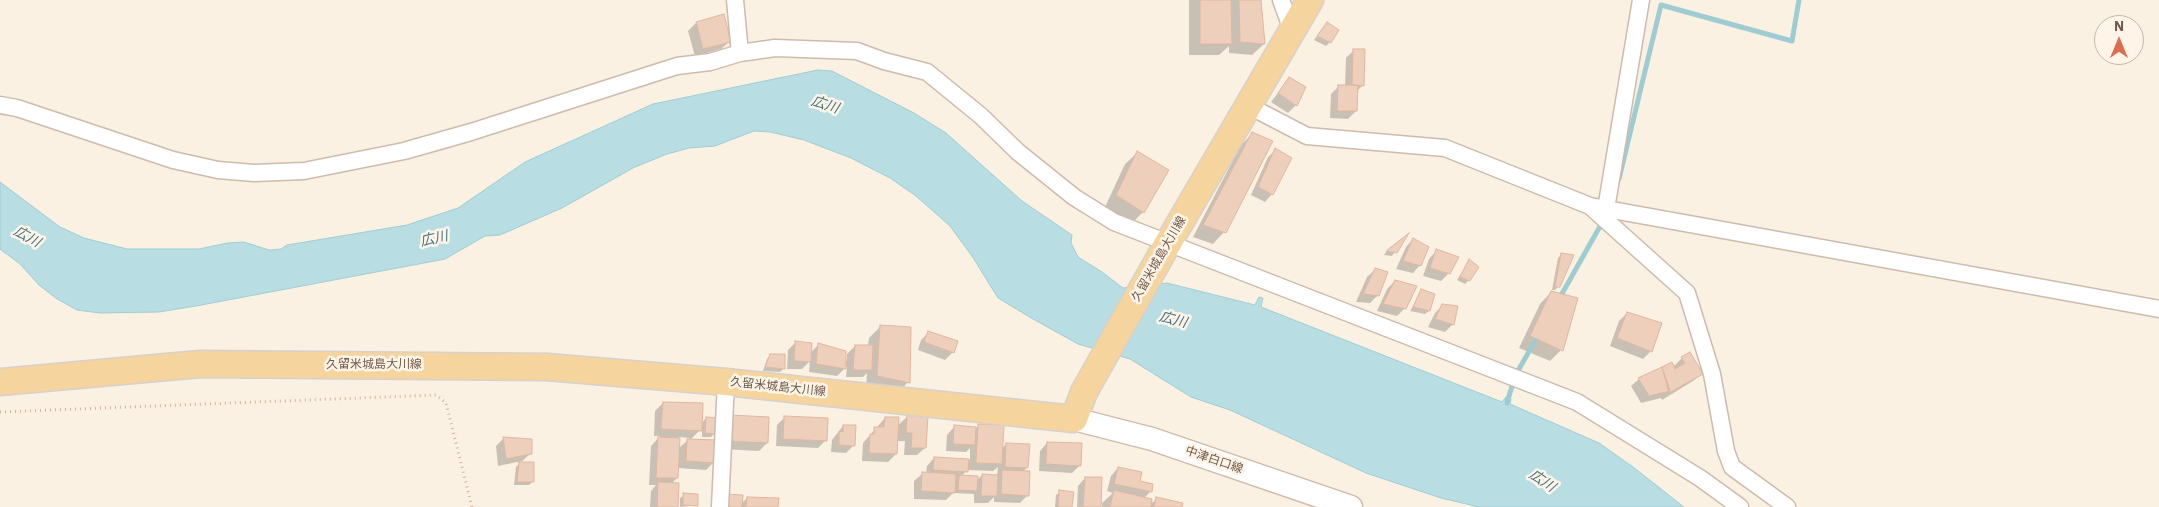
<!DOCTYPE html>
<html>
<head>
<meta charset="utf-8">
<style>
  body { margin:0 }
  #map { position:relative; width:2159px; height:507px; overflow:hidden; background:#faf1e2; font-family:"IBM Plex Sans",sans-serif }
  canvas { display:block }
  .north { position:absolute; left:2094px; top:15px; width:50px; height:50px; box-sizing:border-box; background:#fef5e8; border:1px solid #c5b6a9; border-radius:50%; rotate:0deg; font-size:14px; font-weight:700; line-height:20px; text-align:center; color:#70584a }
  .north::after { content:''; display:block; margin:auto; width:18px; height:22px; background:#dd6d4e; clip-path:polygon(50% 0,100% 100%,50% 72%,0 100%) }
</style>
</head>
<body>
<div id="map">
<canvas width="2159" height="507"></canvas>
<div class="north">N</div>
</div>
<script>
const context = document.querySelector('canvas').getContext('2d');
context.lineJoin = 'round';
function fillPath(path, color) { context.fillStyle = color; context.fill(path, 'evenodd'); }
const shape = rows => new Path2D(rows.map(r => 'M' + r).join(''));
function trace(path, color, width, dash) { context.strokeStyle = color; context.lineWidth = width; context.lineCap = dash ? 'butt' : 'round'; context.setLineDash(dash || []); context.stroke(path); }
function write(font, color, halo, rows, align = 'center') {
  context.font = font + ' "IBM Plex Sans","Noto Sans JP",sans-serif'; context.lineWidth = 5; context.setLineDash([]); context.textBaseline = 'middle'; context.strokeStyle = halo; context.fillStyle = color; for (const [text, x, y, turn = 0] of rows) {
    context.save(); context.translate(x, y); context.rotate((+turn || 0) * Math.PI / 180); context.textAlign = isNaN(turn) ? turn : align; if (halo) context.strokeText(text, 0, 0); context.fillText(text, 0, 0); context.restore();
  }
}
const water = shape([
  [818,70,832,71,914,113,946,133,1022,201,1072,235,1071,243,1078,257,1102,272,1123,288,1167,283,1255,305,1259,297,1263,298,1261,307,1502,402,1506,397,1511,399,1510,404,1599,443,1633,467,1684,507,1479,507,1441,498,1366,473,1230,410,1191,397,1130,359,1078,344,1033,319,998,298,972,256,950,226,916,196,890,178,851,158,804,140,770,132,754,131,715,146,689,148,667,154,633,168,562,208,500,235,485,236,445,259,196,306,159,312,100,313,77,310,57,299,39,285,20,264,0,249,0,182,60,227,84,238,127,249,199,249,227,243,244,242,269,250,281,249,287,245,407,225,458,208,525,162,653,104,818,70]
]);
fillPath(water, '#b8dde2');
trace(water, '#9fccd3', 1);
fillPath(shape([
  [1189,0,1260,0,1264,44,1252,55,1229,53,1229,46,1219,55,1189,55],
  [723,16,729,42,721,49,695,56,688,31,696,23],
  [1324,27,1330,42,1326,46,1314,40],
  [1354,50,1363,85,1357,91,1356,111,1348,119,1330,118,1331,94,1339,86,1345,86,1346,58],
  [1289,78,1304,88,1296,105,1288,113,1271,102],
  [1253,133,1224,232,1213,244,1193,237,1241,145],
  [1276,150,1272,194,1265,202,1251,195,1268,157],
  [1137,153,1143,212,1132,223,1105,207,1125,164],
  [1404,238,1392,256,1384,255,1386,252],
  [1413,239,1420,265,1413,273,1396,269,1406,247],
  [1436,251,1449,273,1441,281,1423,276,1429,259],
  [1562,254,1559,286,1555,290,1552,290,1558,258],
  [1469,261,1469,280,1465,284,1457,280],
  [1375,270,1378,295,1370,303,1356,302,1367,277],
  [1395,281,1405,308,1397,316,1377,311,1387,289],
  [1422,291,1429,311,1425,314,1410,311],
  [1551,292,1561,350,1550,361,1519,348,1540,304],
  [1443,305,1453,324,1445,332,1428,327,1435,313],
  [1627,313,1651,351,1643,359,1610,346,1619,321],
  [880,327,908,382,897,394,866,387,867,373,863,377,846,377,847,366,837,376,809,372,810,361,802,369,787,369,788,350,796,342,810,353,819,344,847,361,847,354,855,346,868,346,869,338],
  [929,332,953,352,945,360,918,350,921,340],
  [771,355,783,369,780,372,763,371,767,359],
  [1682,358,1701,374,1693,381,1662,400,1661,398,1641,403,1631,386,1639,379,1673,367],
  [663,403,701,424,706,418,715,433,711,437,702,437,702,428,690,440,714,462,706,470,678,468,677,478,671,484,677,507,650,507,651,491,656,485,649,485,651,446,660,436,654,436,655,411],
  [679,437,690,438,678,449],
  [908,416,925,448,917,455,904,455,905,441,897,441,896,454,888,462,862,461,863,443,885,418,897,426],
  [784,418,826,440,818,448,776,446,777,425],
  [724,424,767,443,759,451,722,449],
  [979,425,1002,449,1006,444,1027,467,1023,472,1028,495,1020,503,994,502,994,497,988,503,974,503,974,494,955,493,955,491,946,500,914,499,914,481,922,474,926,474,927,466,934,458,970,460,970,448,966,452,946,451,947,435,954,427,976,428],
  [998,467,997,476,982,475,976,481,961,477,967,470,993,471],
  [843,426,854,445,846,453,831,452,832,440],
  [504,438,531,453,520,463,533,481,529,485,514,485,516,467,522,461,498,466,496,446],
  [1047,443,1080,465,1072,473,1039,471,1040,451],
  [1118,468,1150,492,1144,498,1150,505,1157,498,1181,507,1102,507,1102,503,1113,493,1107,491,1111,476],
  [1085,478,1099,507,1077,507,1078,486],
  [1060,492,1071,507,1055,507,1056,495],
  [684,495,696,505,680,507,680,498],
  [747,498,777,507,719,507,741,504]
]), '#0003');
trace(shape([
  [1619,179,1661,5,1792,41,1799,0],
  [1559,299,1603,221],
  [1507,403,1515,376,1539,334]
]), '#9fccd3', 5);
const building = shape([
  [1200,0,1231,0,1232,44,1200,44,1200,0],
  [1239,0,1261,0,1265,44,1240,42,1239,0],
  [724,14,731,42,703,49,696,22,724,14],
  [1327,22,1339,30,1331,43,1317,36,1327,22],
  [1353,49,1365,49,1364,86,1352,85,1353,49],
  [1289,77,1306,87,1297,106,1278,93,1289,77],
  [1338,85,1358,85,1357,111,1337,111,1338,85],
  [1252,132,1273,141,1226,233,1203,225,1252,132],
  [1275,148,1292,158,1273,195,1258,187,1275,148],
  [1137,151,1169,170,1144,213,1116,195,1137,151],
  [1409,233,1397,253,1386,251,1409,233],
  [1413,238,1429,247,1421,266,1403,261,1413,238],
  [1436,249,1459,257,1450,274,1430,268,1436,249],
  [1561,253,1574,255,1560,287,1555,287,1561,253],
  [1469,259,1479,267,1470,281,1460,277,1469,259],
  [1375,268,1388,272,1379,296,1363,294,1375,268],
  [1395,280,1417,286,1406,309,1383,304,1395,280],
  [1421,289,1435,294,1430,311,1413,307,1421,289],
  [1551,291,1578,298,1563,351,1530,336,1551,291],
  [1442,304,1458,306,1454,325,1435,319,1442,304],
  [1627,312,1662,323,1652,352,1617,338,1627,312],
  [880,325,911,327,910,383,877,376,880,325],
  [928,331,958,341,954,353,924,342,928,331],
  [795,341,812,343,811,362,794,361,795,341],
  [818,343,846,351,846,369,816,364,818,343],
  [855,345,873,345,872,370,853,370,855,345],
  [1690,352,1703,374,1669,393,1662,367,1672,362,1675,369,1685,363,1681,357,1690,352],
  [770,354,785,354,785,369,765,367,770,354],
  [1662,367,1670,391,1649,396,1638,378,1662,367],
  [663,402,703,403,702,431,661,429,663,402],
  [731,415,769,417,768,443,729,441,731,415],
  [907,415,928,416,926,448,911,448,912,433,906,433,907,415],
  [784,416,828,418,827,441,783,439,784,416],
  [706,417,717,418,716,434,705,433,706,417],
  [885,417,899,417,897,454,869,453,870,434,874,434,874,427,884,427,885,417],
  [978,424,1004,425,1002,464,976,463,978,424],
  [843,425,856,425,855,446,839,445,839,431,843,432,843,425],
  [954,425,976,427,975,445,953,444,954,425],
  [503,437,532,439,532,454,506,459,503,437],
  [658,437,680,438,678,478,656,478,658,437],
  [687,439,716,440,715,463,686,461,687,439],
  [1047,442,1082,443,1081,466,1046,464,1047,442],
  [1006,443,1030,444,1028,468,1005,467,1006,443],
  [934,457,969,459,968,472,933,470,934,457],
  [519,462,534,462,534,482,517,482,519,462],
  [1118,467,1142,472,1140,481,1153,484,1152,492,1114,484,1118,467],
  [1002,470,1030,471,1029,496,1001,494,1002,470],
  [922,472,956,474,955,493,921,491,922,472],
  [982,474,998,475,997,496,981,496,982,474],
  [959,475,978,476,977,491,958,490,959,475],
  [1085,477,1102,477,1101,507,1083,507,1085,477],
  [658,482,679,483,678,507,657,507,658,482],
  [1059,490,1074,492,1072,507,1058,507,1059,490],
  [1114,490,1152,499,1151,507,1110,507,1114,490],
  [683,493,698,494,698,506,683,505,683,493],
  [726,494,743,495,742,507,726,507,726,494],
  [747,497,779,498,778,507,746,507,747,497],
  [1156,497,1183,503,1182,507,1154,507,1156,497]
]);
fillPath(building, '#eecfbc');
trace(building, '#e0b69d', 1);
const street = shape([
  [735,0,740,53],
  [1281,0,1292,30],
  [0,105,17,108,173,160,218,170,254,173,304,171,404,151,471,132,677,66,710,62,740,53,775,48,857,51,884,61,927,72,981,116,1018,152,1074,197,1114,222,1577,402,1700,478,1740,507],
  [1249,106,1307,136,1445,148,1590,206,2159,309],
  [1590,206,1687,293,1712,374,1726,451,1732,467,1787,507],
  [1606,209,1641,0],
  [720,507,726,382]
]);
const secondary = shape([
  [1074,419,1152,439,1351,507]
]);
const primary = shape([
  [0,382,200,364,547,367,726,382,1074,419,1084,392,1164,250,1310,0]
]);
trace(street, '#cdbbad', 19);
trace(secondary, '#d0baaa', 25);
trace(primary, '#d7d0cc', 29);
trace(shape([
  [0,412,436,395,446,403,472,507]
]), '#d2b39f', 3, [1, 4]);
trace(street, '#fff', 16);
trace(secondary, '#fff', 22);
trace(primary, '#f5d49e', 26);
write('12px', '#70584a', '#fef5e8', [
  ["久留米城島大川線",1159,259,-60],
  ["久留米城島大川線",374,365],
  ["久留米城島大川線",778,387,6],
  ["中津白口線",1214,460,19]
]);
write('italic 14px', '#43737c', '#fef5e8', [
  ["広川",825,105,18],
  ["広川",27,237,29],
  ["広川",434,239,-13],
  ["広川",1173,320,14],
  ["広川",1542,481,34]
]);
</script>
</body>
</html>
